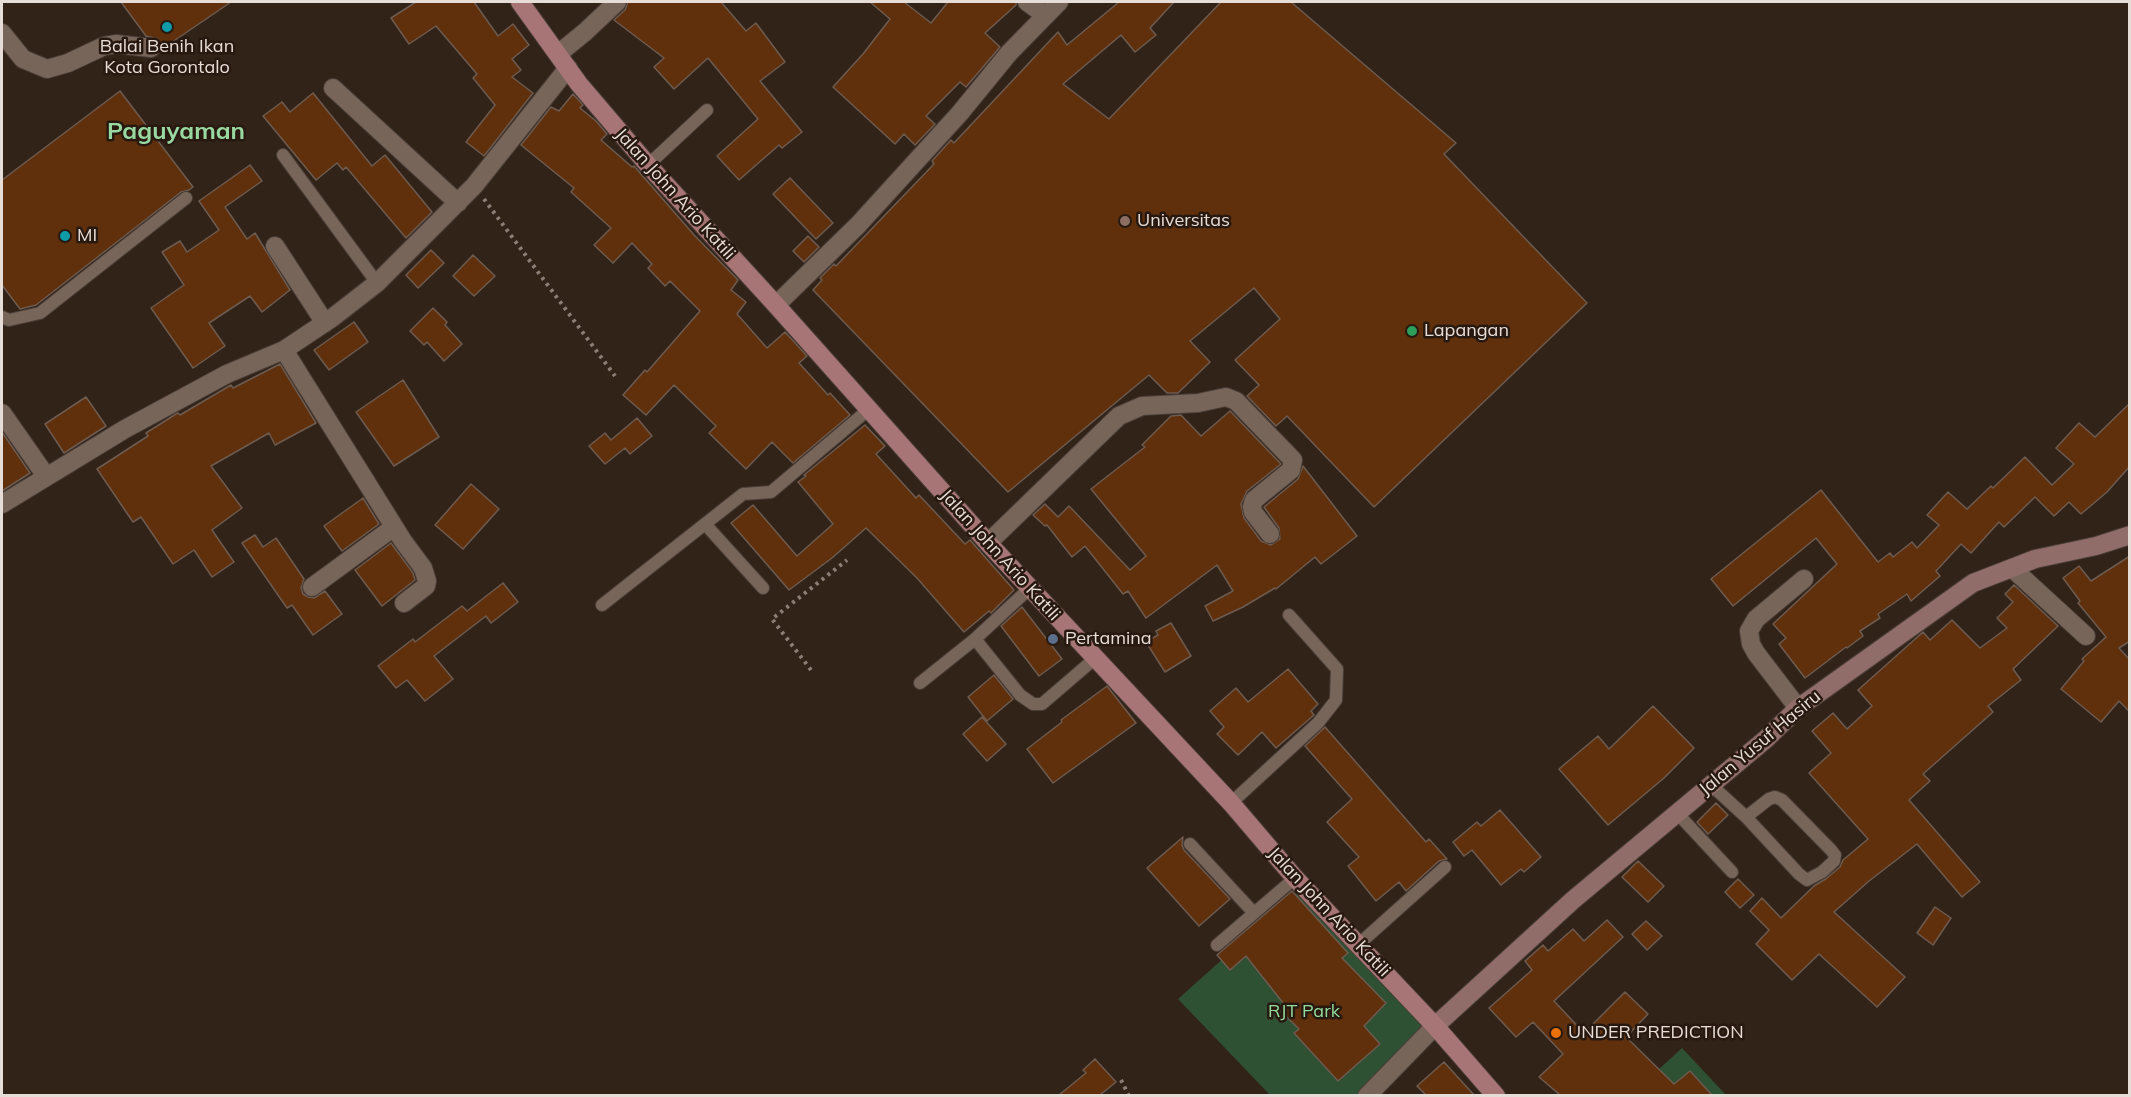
<!DOCTYPE html>
<html>
<head>
<meta charset="utf-8">
<style>
  body { margin:0 }
  #map { position:relative; width:2131px; height:1097px; overflow:hidden; background:#322319; font-family:Mulish,sans-serif }
  canvas { display:block }
  .frame { position:absolute; inset:0; border:3px solid #e7ddd7; pointer-events:none }
</style>
</head>
<body>
<div id="map">
<canvas width="2131" height="1097"></canvas>
<div class="frame"></div>
</div>
<script>
const context = document.querySelector('canvas').getContext('2d');
context.lineJoin = 'round';
function fillPath(path, color) { context.fillStyle = color; context.fill(path, 'evenodd'); }
const shape = rows => new Path2D(rows.map(r => 'M' + r).join(''));
function trace(path, color, width, dash) { context.strokeStyle = color; context.lineWidth = width; context.lineCap = dash ? 'butt' : 'round'; context.setLineDash(dash || []); context.stroke(path); }
function write(font, color, halo, rows, align = 'center') {
  context.font = font + ' Mulish,sans-serif'; context.lineWidth = 5; context.setLineDash([]); context.textBaseline = 'middle'; context.strokeStyle = halo; context.fillStyle = color; for (const [text, x, y, turn = 0] of rows) {
    context.save(); context.translate(x, y); context.rotate((+turn || 0) * Math.PI / 180); context.textAlign = isNaN(turn) ? turn : align; if (halo) context.strokeText(text, 0, 0); context.fillText(text, 0, 0); context.restore();
  }
}
fillPath(shape([
  [1303,887,1431,1030,1365,1095,1270,1095,1178,999],
  [1682,1048,1726,1095,1630,1096]
]), '#2e5033');
const building = shape([
  [121,2,231,2,162,49,158,39,146,36,121,2],
  [416,2,474,2,498,36,513,24,529,45,512,59,521,70,512,77,533,93,484,156,466,142,495,105,473,78,477,74,436,26,409,44,391,18,416,2],
  [628,2,721,2,746,31,756,23,785,62,760,81,802,132,782,148,779,145,739,180,717,156,758,119,708,58,674,89,654,67,664,58,614,20,625,10,628,2],
  [870,2,904,2,931,23,948,2,1016,2,1016,5,985,33,1000,47,966,87,960,82,926,116,935,124,915,145,904,134,895,144,833,87,863,54,890,19,870,2],
  [1119,2,1174,2,1150,28,1156,35,1135,52,1121,35,1063,84,1109,119,1221,2,1291,2,1456,143,1444,154,1587,303,1374,507,1287,416,1276,426,1247,396,1259,385,1235,360,1280,319,1254,288,1190,341,1210,362,1178,393,1167,393,1149,375,1008,492,813,290,822,280,820,278,834,264,836,266,934,164,932,161,951,140,954,143,1058,32,1067,45,1119,2],
  [120,91,193,187,189,190,181,192,36,305,20,309,2,285,2,180,120,91],
  [313,93,372,166,385,155,432,212,406,238,346,167,343,170,337,163,316,180,263,116,282,102,290,112,313,93],
  [573,94,583,105,580,108,596,121,607,134,601,140,632,167,634,166,695,236,738,280,731,290,746,302,737,314,767,348,785,332,807,356,799,363,828,395,830,393,850,415,793,463,772,442,746,469,709,433,716,426,674,385,646,415,623,395,645,370,647,372,700,311,670,281,665,286,648,268,652,264,632,243,613,263,594,245,611,228,571,192,574,188,521,145,551,107,559,111,573,94],
  [250,165,262,181,225,207,247,239,255,233,290,290,262,312,250,296,209,323,225,346,193,368,151,308,184,285,162,252,180,241,187,252,219,230,199,201,250,165],
  [790,178,833,223,816,239,773,194,790,178],
  [808,236,819,247,804,262,793,251,808,236],
  [431,250,444,263,418,288,406,275,431,250],
  [473,255,495,276,474,296,453,276,473,255],
  [433,308,447,322,445,325,462,344,444,361,427,342,424,345,410,331,433,308],
  [354,322,368,342,329,370,314,350,354,322],
  [280,364,316,423,275,445,269,433,211,466,242,508,212,530,234,562,212,577,194,550,173,564,141,517,133,522,97,469,148,436,146,433,176,414,178,413,180,415,231,385,233,388,280,364],
  [403,380,439,437,394,466,356,412,403,380],
  [86,397,106,426,64,453,45,424,86,397],
  [2130,403,2130,466,2107,492,2081,514,2069,502,2054,516,2035,497,2004,527,1999,522,1971,553,1961,544,1936,571,1940,576,1911,601,1907,594,1878,614,1880,618,1860,631,1863,636,1847,648,1846,647,1805,678,1779,644,1786,638,1773,624,1837,564,1816,538,1733,606,1711,579,1821,490,1878,562,1890,553,1893,557,1912,542,1917,548,1939,525,1927,515,1948,492,1967,509,1991,486,1993,488,2025,457,2052,485,2074,464,2056,448,2079,423,2095,437,2130,403],
  [1230,411,1281,464,1247,491,1241,504,1244,518,1261,541,1271,545,1280,539,1279,528,1264,507,1298,479,1303,466,1357,536,1321,564,1315,557,1276,589,1275,588,1243,607,1213,621,1205,606,1233,591,1217,565,1146,618,1128,591,1123,594,1085,546,1072,557,1047,525,1045,526,1033,515,1045,504,1058,517,1069,506,1130,570,1146,556,1091,489,1145,447,1142,445,1171,416,1181,415,1201,436,1230,411],
  [637,418,652,436,630,454,625,448,605,464,589,446,605,433,611,440,637,418],
  [865,425,885,446,876,454,916,498,919,495,965,544,970,540,1014,590,991,613,989,611,964,632,917,578,866,528,832,558,789,590,731,523,753,505,797,556,833,524,798,482,806,476,804,475,865,425],
  [2,432,30,473,2,491,2,432],
  [471,484,499,509,463,549,435,525,471,484],
  [363,498,379,524,342,551,324,526,363,498],
  [255,535,263,547,276,538,304,579,301,588,303,594,308,597,314,598,325,591,342,614,313,635,292,605,287,608,242,543,255,535],
  [391,543,413,573,415,580,382,606,355,570,391,543],
  [2130,556,2130,641,2119,648,2130,660,2130,712,2119,701,2101,722,2061,689,2084,661,2082,659,2106,637,2078,603,2080,601,2063,578,2079,566,2091,581,2130,556],
  [503,583,518,602,491,623,486,616,434,656,453,679,425,701,407,680,396,688,378,666,413,639,415,642,462,606,467,611,503,583],
  [2014,585,2058,626,2013,669,2021,680,1988,706,1993,712,1923,774,1930,781,1909,800,1980,882,1962,897,1917,844,1869,881,1834,912,1905,977,1877,1007,1819,954,1792,980,1756,944,1769,930,1750,911,1762,898,1781,918,1814,886,1827,878,1840,867,1843,860,1868,839,1809,773,1831,753,1812,731,1833,713,1847,729,1872,706,1858,690,1923,632,1930,640,1952,620,1980,648,2007,628,1997,618,2013,602,2005,594,2014,585],
  [1022,607,1062,659,1039,676,1001,626,1022,607],
  [1171,623,1191,656,1165,672,1146,642,1158,635,1156,631,1171,623],
  [1288,669,1318,704,1311,711,1314,715,1276,748,1262,732,1238,755,1217,734,1224,727,1210,711,1236,688,1248,702,1288,669],
  [994,675,1013,699,987,721,968,697,994,675],
  [1107,686,1136,723,1053,783,1027,749,1062,722,1061,720,1107,686],
  [1653,706,1694,748,1664,778,1608,825,1559,769,1598,736,1609,749,1653,706],
  [982,717,1006,744,987,761,963,734,982,717],
  [1325,727,1426,842,1429,839,1447,859,1439,861,1406,891,1399,882,1376,901,1348,866,1359,857,1327,822,1352,799,1305,746,1325,727],
  [1716,803,1728,815,1708,834,1697,822,1716,803],
  [1500,810,1541,857,1524,872,1521,869,1501,885,1472,850,1464,856,1453,842,1477,822,1481,826,1500,810],
  [1183,837,1182,845,1184,850,1230,899,1199,926,1147,868,1183,837],
  [1638,861,1664,886,1648,902,1622,877,1638,861],
  [1738,879,1754,895,1740,908,1725,892,1738,879],
  [1292,891,1348,953,1342,958,1386,1003,1364,1026,1380,1044,1338,1081,1294,1033,1299,1029,1283,1013,1287,1008,1246,956,1230,970,1217,955,1292,891],
  [1935,907,1951,918,1933,945,1917,933,1935,907],
  [1607,920,1623,937,1554,1001,1584,1033,1625,992,1648,1014,1626,1037,1674,1084,1690,1071,1712,1095,1560,1095,1539,1077,1563,1054,1533,1022,1516,1037,1489,1008,1532,970,1525,961,1543,945,1548,951,1573,929,1584,941,1607,920],
  [1646,921,1662,936,1647,950,1632,934,1646,921],
  [1095,1059,1116,1082,1100,1095,1059,1095,1086,1073,1083,1070,1095,1059],
  [1444,1062,1474,1095,1426,1095,1417,1086,1444,1062]
]);
fillPath(building, '#60300c');
trace(building, '#6d5b50', 1.5);
const service = shape([
  [283,155,377,283],
  [648,165,707,110],
  [2,317,9,320,40,313,186,198],
  [705,524,763,588],
  [602,605,743,494,771,492,868,410],
  [975,639,1020,695,1033,704,1042,704,1092,661,1093,656],
  [920,683,975,639,1030,588],
  [1711,785,1746,817,1799,874,1807,880,1822,872,1834,861,1835,855,1831,850,1782,800,1775,797,1769,799,1746,817],
  [1231,803,1318,723,1336,700,1337,669,1289,615],
  [1677,813,1732,872],
  [1190,844,1254,913],
  [1359,944,1445,867],
  [1217,945,1295,878]
]);
const minor = shape([
  [1027,2,1045,15],
  [2,33,23,59,47,69,68,63,104,46,116,44,151,48],
  [558,54,585,32,617,2],
  [333,88,458,203],
  [275,246,325,323],
  [776,305,858,225,960,113,1009,53,1059,2],
  [284,350,403,541,423,568,427,581,426,586,404,603],
  [2,413,46,476],
  [2,504,125,429,227,374,284,350,332,318,377,283,474,186,568,68],
  [988,543,1119,416,1142,406,1198,403,1226,397,1236,401,1293,460,1291,470,1254,500,1252,507,1253,512,1270,534],
  [2012,568,2086,636],
  [312,587,394,527],
  [1798,708,1756,653,1751,644,1749,631,1756,619,1804,579],
  [1367,1096,1435,1026]
]);
const secondary = shape([
  [1435,1026,1573,900,1766,739,1798,708,1973,583,2035,559,2096,546,2130,535]
]);
const primary = shape([
  [520,2,579,84,648,165,776,305,988,543,1231,803,1295,878,1435,1026,1496,1096]
]);
trace(service, '#4a3e37', 14);
trace(minor, '#4a3e37', 20);
trace(secondary, '#4a3e37', 20);
trace(primary, '#4a3e37', 20);
trace(shape([
  [484,199,615,376],
  [811,670,772,619,847,560],
  [1121,1080,1129,1096]
]), '#8b7e76', 4, [3, 4.5]);
trace(service, '#77655a', 12);
trace(minor, '#77655a', 18);
trace(secondary, '#906d68', 18);
trace(primary, '#a87576', 18);
for (const [x, y, r, color] of [
  [167,27,6,"#0f9aa8"],
  [1125,221,6,"#8d6e63"],
  [65,236,6,"#0f9aa8"],
  [1412,331,6,"#2e9e5b"],
  [1053,639,6,"#5c6f8a"],
  [1556,1033,6,"#e8710a"]
]) { const dot = new Path2D(); dot.arc(x, y, r, 0, 2 * Math.PI); context.fillStyle = color; context.fill(dot); trace(dot, '#281910', 2); }
write('18px', '#e7ddd7', '#281910', [
  ["Balai Benih Ikan",167,47,"center"],
  ["Kota Gorontalo",167,68,"center"],
  ["Universitas",1137,221],
  ["MI",77,236],
  ["Lapangan",1424,331],
  ["Pertamina",1065,639],
  ["UNDER PREDICTION",1568,1033]
], 'left');
write('18px', '#e7ddd7', '#281910', [
  ["Jalan John Ario Katili",675,194,48],
  ["Jalan John Ario Katili",1000,555,48],
  ["Jalan Yusuf Hasiru",1760,743,-40],
  ["Jalan John Ario Katili",1329,912,47]
]);
write('18px', '#92db9c', '#281910', [
  ["RJT Park",1304,1012]
]);
write('bold 24px', '#99d8a1', '#281910', [
  ["Paguyaman",176,132]
]);
</script>
</body>
</html>
